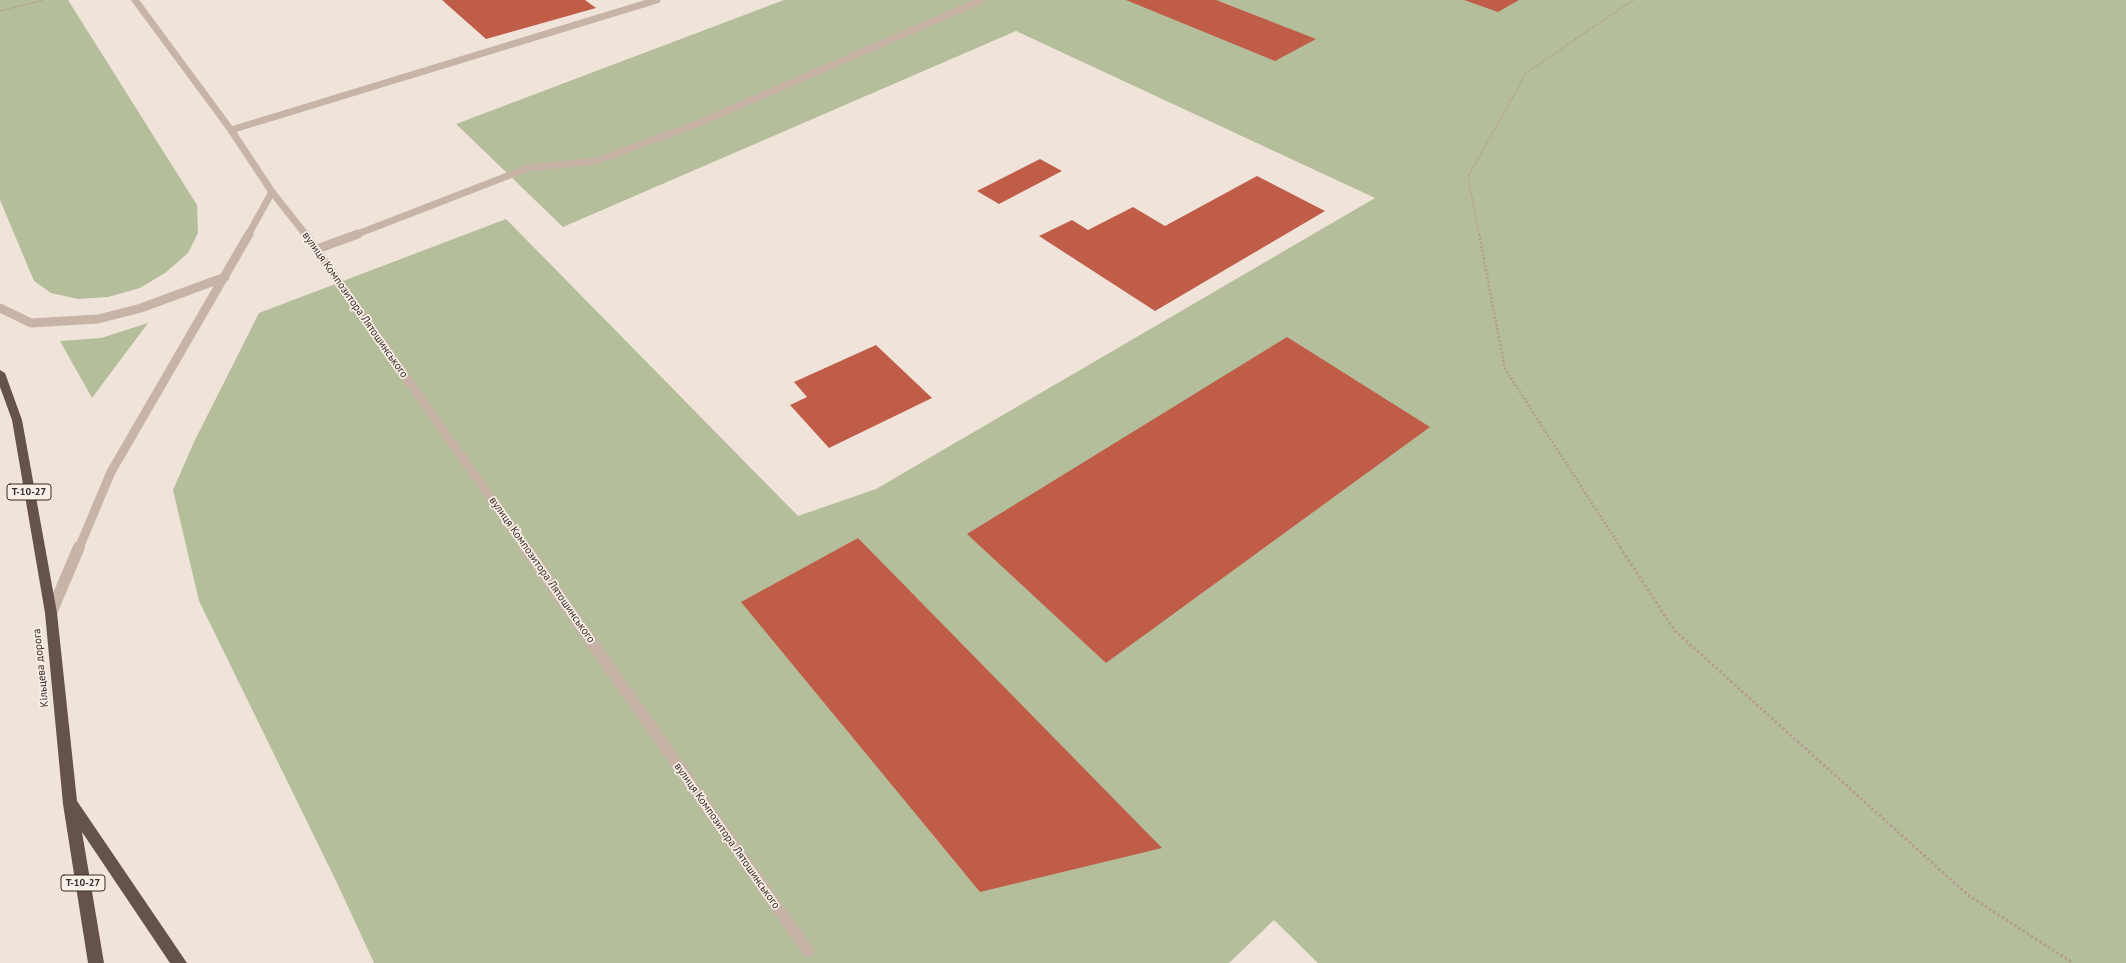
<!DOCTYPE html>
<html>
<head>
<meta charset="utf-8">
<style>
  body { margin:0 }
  canvas { display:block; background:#f0e4da }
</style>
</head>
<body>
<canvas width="2126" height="963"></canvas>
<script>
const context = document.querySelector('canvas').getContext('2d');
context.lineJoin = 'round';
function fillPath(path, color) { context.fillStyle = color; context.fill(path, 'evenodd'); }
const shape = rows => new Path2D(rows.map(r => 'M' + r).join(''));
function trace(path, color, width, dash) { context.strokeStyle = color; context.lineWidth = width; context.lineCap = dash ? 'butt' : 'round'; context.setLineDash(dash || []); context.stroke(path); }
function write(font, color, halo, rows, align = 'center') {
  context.font = font + ' "PT Sans",sans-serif'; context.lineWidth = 3.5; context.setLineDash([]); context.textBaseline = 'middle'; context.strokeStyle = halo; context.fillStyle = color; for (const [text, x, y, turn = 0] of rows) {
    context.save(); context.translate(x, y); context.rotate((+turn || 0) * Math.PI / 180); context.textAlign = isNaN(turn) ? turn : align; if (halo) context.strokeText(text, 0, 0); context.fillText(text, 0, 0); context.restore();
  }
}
fillPath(shape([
  [0,0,68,0,197,205,198,233,188,253,165,273,140,288,108,297,78,299,51,293,34,281,0,200],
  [784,0,2126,0,2126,963,1318,963,1274,920,1229,963,374,963,338,885,199,601,173,490,194,442,259,313,506,219,798,516,876,489,1375,198,1016,31,563,227,456,124],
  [148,323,92,398,60,341,101,338]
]), '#b5be9b');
fillPath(shape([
  [442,0,585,0,596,8,486,39],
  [1126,0,1216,0,1316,39,1275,61],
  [1464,0,1519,0,1498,12],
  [1040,159,1062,171,999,204,977,191],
  [1257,176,1325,211,1155,311,1039,236,1072,220,1088,230,1133,207,1165,226],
  [1287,337,1430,427,1106,663,967,534],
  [876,345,932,398,829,448,790,405,807,397,794,382],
  [858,538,1162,848,980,892,741,602]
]), '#c05d49');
trace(shape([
  [0,11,44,0],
  [1479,235,1468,177,1526,73,1633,0]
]), '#b39d91', 1.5, [1.5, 1.5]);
trace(shape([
  [1479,234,1505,369,1621,548]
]), '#b39d91', 2.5, [2, 2]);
trace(shape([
  [1620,547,1675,631,1968,895,2073,963]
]), '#b39d91', 3, [2.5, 2.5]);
trace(shape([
  [231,130,657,0],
  [272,192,306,235],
  [355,235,528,168,596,161,699,123,982,0]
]), '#c8b3a7', 7);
trace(shape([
  [305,234,526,548],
  [317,249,358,234]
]), '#c8b3a7', 9);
trace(shape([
  [525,547,808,951]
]), '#c8b3a7', 12);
trace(shape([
  [135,0,231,130,272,192,248,235]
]), '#c8b3a7', 7);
trace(shape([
  [0,308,31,323,98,319,141,308,225,277],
  [79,548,111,472,249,234]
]), '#c8b3a7', 9);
trace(shape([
  [51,613,79,547]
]), '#c8b3a7', 12);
fillPath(shape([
  [0,370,5,373,22,420,57,613,77,801,187,963,170,963,82,832,104,963,88,963,63,804,45,613,12,420,0,387,0,370]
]), '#66524c');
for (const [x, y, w] of [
  [29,492,44],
  [83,883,44]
]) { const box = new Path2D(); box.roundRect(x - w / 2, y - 8, w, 16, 3); context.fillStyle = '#f8efe6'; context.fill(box); trace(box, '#342a27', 1); }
write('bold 10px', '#342a27', null, [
  ["Т-10-27",29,492],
  ["Т-10-27",83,883]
]);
write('11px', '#342a27', '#f8efe6', [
  ["вулиця Композитора Лятошинського",355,305,55],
  ["вулиця Композитора Лятошинського",542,570,55],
  ["Кільцева дорога",41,668,-96],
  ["вулиця Композитора Лятошинського",727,836,55]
]);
</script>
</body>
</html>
